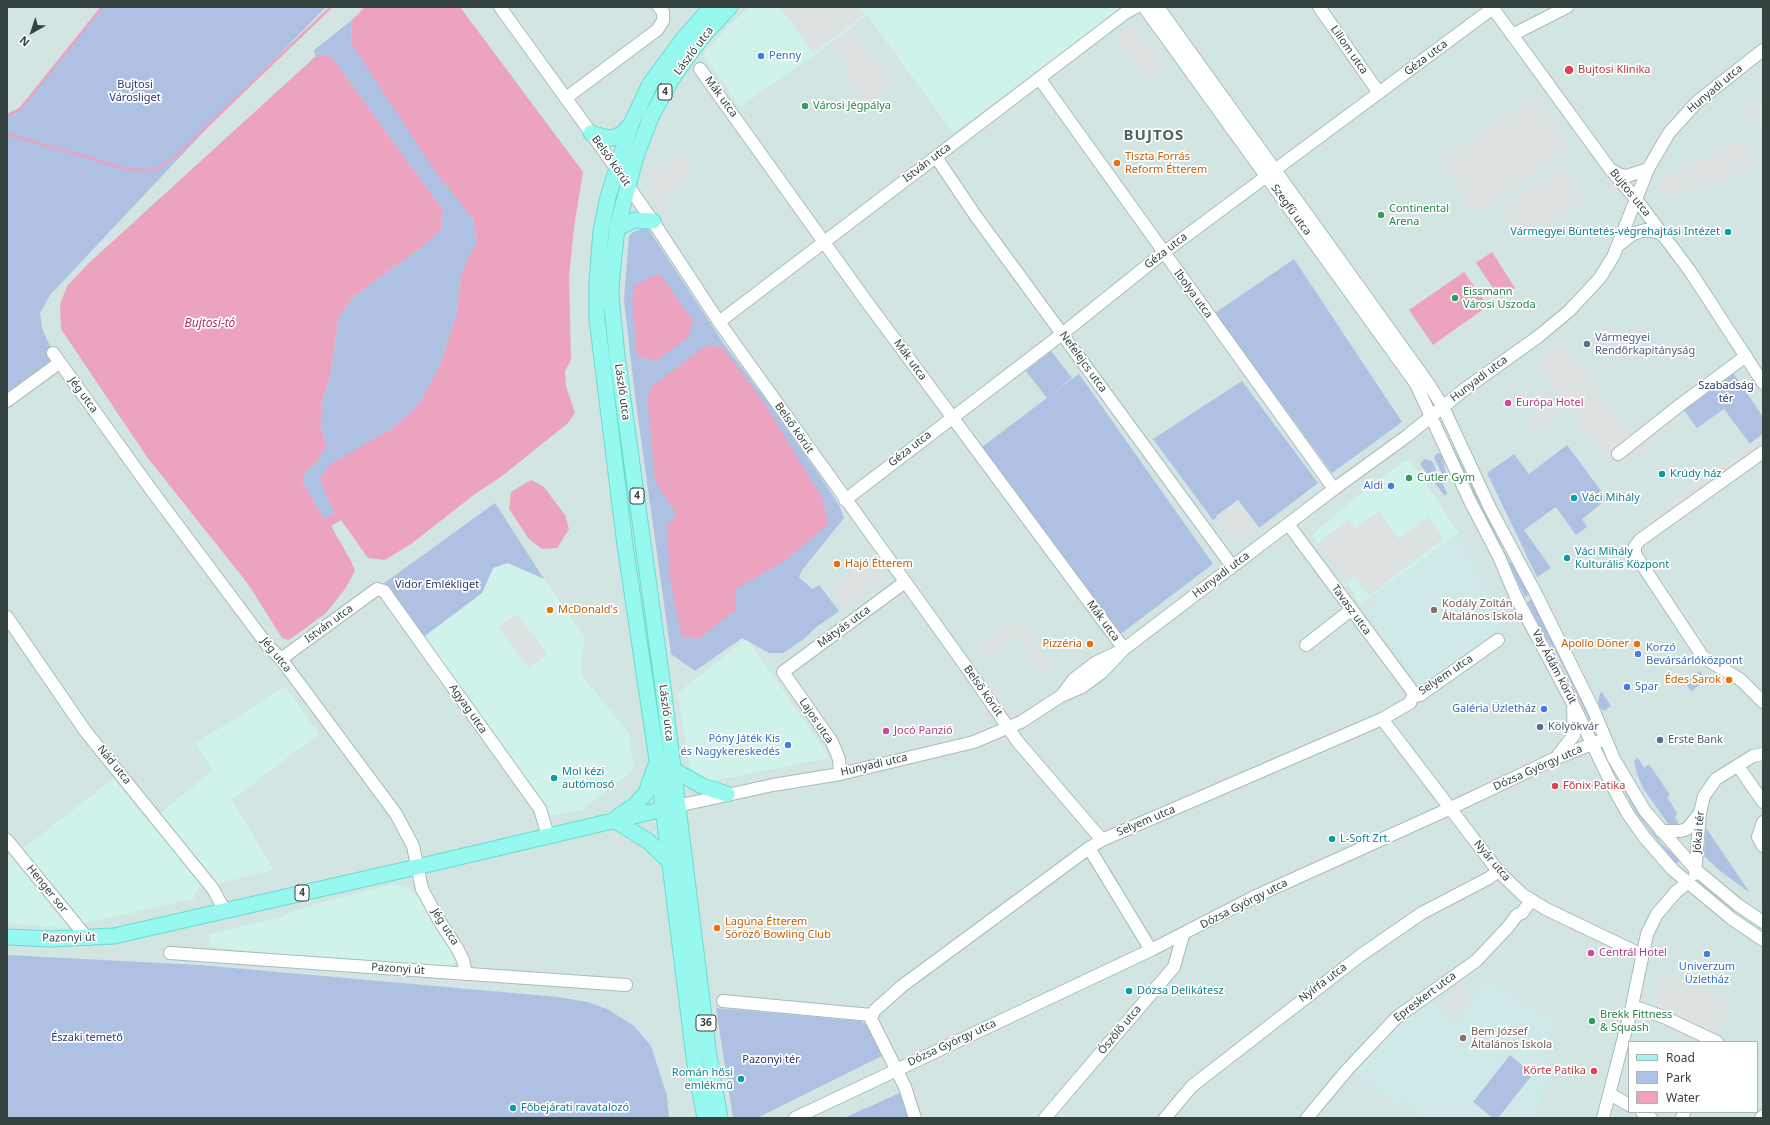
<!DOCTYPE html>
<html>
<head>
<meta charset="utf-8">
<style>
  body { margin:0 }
  #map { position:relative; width:1770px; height:1125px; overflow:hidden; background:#e4f1ef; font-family:"Noto Sans",sans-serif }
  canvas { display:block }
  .frame { position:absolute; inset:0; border:8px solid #344340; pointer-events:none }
  .legend { position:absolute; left:1628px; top:1041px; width:130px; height:72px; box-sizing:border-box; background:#fff; border:1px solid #aeb4b3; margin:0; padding:5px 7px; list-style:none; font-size:12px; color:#344340 }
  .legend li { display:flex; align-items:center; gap:8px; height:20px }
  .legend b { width:20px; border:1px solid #aeb4b3 }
  .north { position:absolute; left:12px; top:12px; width:40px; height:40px; -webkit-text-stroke:3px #fff; paint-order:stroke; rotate:219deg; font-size:11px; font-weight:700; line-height:16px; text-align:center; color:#344340 }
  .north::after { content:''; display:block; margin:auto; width:14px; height:18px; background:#344340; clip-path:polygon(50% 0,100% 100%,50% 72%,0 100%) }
</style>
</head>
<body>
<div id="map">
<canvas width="1770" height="1125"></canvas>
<div class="frame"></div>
<ul class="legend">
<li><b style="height:5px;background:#96f8ef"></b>Road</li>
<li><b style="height:11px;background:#aec1e3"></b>Park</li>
<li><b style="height:11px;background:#eba3c0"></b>Water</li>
</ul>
<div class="north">N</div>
</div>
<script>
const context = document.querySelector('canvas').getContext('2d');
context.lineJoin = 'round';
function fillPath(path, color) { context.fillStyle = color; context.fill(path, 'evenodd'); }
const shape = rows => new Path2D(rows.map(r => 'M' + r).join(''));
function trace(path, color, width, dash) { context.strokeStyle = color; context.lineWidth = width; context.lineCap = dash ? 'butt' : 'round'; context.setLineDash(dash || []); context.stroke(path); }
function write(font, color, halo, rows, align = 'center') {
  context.font = font + ' "Noto Sans",sans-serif'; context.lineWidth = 3.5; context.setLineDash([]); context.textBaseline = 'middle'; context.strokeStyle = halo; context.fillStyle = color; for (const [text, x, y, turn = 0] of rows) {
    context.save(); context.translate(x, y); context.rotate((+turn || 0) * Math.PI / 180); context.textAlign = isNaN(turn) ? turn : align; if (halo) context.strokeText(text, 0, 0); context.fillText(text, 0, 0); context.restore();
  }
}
fillPath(shape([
  [7,7,1763,7,1763,1118,7,1118],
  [1629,1042,1757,1042,1757,1112,1629,1112]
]), '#d2e5e2');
fillPath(shape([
  [750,7,1124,7,953,133,867,15,831,43,740,107,703,54,731,23],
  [1410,459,1459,533,1360,605,1347,582,1312,535,1345,506,1401,463],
  [508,563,544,579,585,637,580,673,629,733,634,769,582,810,549,816,422,638,482,593,493,568],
  [747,638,830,758,707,782,690,772,678,693],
  [285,686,319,734,232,800,274,870,197,889,193,899,77,925,60,928,7,923,7,854,11,858,114,778,149,822,213,770,195,744],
  [392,884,407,887,419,898,441,937,452,949,457,957,456,962,452,966,350,961,210,947,209,934,277,918,305,907]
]), '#cff2ea');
fillPath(shape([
  [1459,533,1497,609,1500,610,1501,614,1500,617,1504,626,1420,687,1366,613,1377,604,1371,597],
  [1485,980,1556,1020,1544,1054,1551,1072,1532,1118,1428,1118,1402,1099,1396,1107,1349,1068,1424,997,1458,1022]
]), '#cee9e7');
fillPath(shape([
  [102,7,326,7,209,126,50,295,40,313,42,328,53,353,59,363,7,401,7,115,20,109],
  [352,20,351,43,473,219,477,243,460,280,457,313,440,365,420,402,393,428,363,446,326,496,335,512,324,519,302,481,306,470,319,460,326,444,321,430,321,407,330,376,339,317,353,297,426,244,441,230,443,210,333,59,326,55,315,57,314,50],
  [647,227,724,344,765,398,820,476,839,505,844,518,802,570,799,577,812,589,819,585,839,611,814,629,804,639,783,653,769,653,742,638,695,671,671,654,635,396,624,300,629,236,633,232],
  [1294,259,1402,422,1332,473,1215,313],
  [1051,351,1072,378,1053,393,1079,374,1213,564,1118,636,982,447,1047,398,1026,371],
  [1730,368,1763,417,1763,434,1750,444,1724,409,1697,428,1680,405],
  [1242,381,1318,483,1259,528,1238,500,1213,520,1153,439],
  [1567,445,1607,499,1582,519,1587,527,1576,535,1556,507,1524,530,1551,568,1537,577,1487,473,1514,454,1529,474],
  [1451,447,1453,447,1509,561,1516,567,1530,594,1525,597],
  [1437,453,1439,453,1442,455,1447,479,1444,478,1434,458],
  [1424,459,1432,461,1447,493,1445,496,1422,467,1420,464],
  [495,503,544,579,508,563,493,568,482,593,422,638,383,584],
  [1532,599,1593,722,1593,723,1591,723,1556,652,1546,638,1527,602],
  [1700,671,1706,681,1691,691,1685,682],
  [1601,691,1611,706,1604,711,1599,707,1598,702],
  [1638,758,1644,768,1649,764,1670,795,1667,797,1677,813,1675,818,1678,822,1678,828,1669,825,1643,788,1637,774,1634,761],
  [1607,759,1638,813,1663,845,1680,860,1676,864,1637,814],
  [1706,828,1750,893,1719,870,1704,856],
  [7,955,200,965,558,997,587,1002,607,1009,634,1026,651,1046,667,1096,669,1118,7,1118],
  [716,1008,861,1021,870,1027,884,1055,757,1118,733,1118],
  [1510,1055,1533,1074,1498,1118,1493,1118,1473,1102],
  [900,1093,910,1118,844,1118]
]), '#aec1e3');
fillPath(shape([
  [780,7,858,7,864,15,813,53],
  [1132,25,1163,68,1146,79,1115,37],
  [851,28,890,82,880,89,882,93,864,106,856,95,858,94,842,72,849,67,831,43],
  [1534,95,1572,148,1478,214,1440,161],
  [1763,99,1763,125,1760,126,1752,111,1744,115,1741,110],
  [1744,139,1756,166,1666,198,1657,188,1670,173],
  [678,151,695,174,667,194,665,208,659,212,647,191,648,174],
  [1560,166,1585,203,1524,244,1500,210],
  [1562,343,1635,440,1676,408,1684,419,1616,469,1534,364],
  [1548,403,1559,416,1537,433,1526,420],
  [1763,434,1763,452,1640,540,1633,530],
  [1238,500,1259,528,1237,544,1216,516],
  [1379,511,1399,539,1428,517,1444,538,1369,596,1353,577,1347,582,1318,543,1349,519,1356,528],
  [871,559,885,579,842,611,827,591],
  [1653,565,1712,651,1703,657,1644,571],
  [516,614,547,654,529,668,498,627],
  [1008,621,1014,628,1022,623,1055,669,1044,676,1016,638,986,660,975,646],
  [1669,975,1733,1002,1719,1033,1656,1008,1659,998,1653,996,1657,981],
  [1461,987,1471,995,1454,1016,1444,1007]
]), '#dce2e1');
fillPath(shape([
  [365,7,460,7,583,172,574,227,569,277,571,360,565,371,566,386,575,413,568,423,502,476,475,494,411,544,385,560,368,558,341,520,331,526,351,561,355,571,345,589,326,613,289,640,282,638,248,584,147,457,61,329,60,304,67,286,90,262,315,57,326,55,333,59,443,210,441,230,426,244,353,297,339,317,330,376,321,407,321,430,326,444,319,460,306,470,302,481,324,519,335,512,326,496,320,478,331,464,393,428,420,402,440,365,457,313,460,280,468,257,477,243,473,219,434,170,351,43,352,20],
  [1492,252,1515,288,1500,298,1476,263],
  [1464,272,1488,306,1433,345,1409,310],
  [659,273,693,321,688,337,656,361,637,356,632,300,635,285],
  [707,345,723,348,763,401,822,498,828,524,786,560,736,589,736,610,698,639,682,637,670,579,667,526,676,516,674,510,655,481,647,396,652,386],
  [531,480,544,487,565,515,569,529,557,548,542,549,529,539,509,509,511,492]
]), '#eba3c0');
trace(shape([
  [7,115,20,109,102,7],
  [7,134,127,169,152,171,175,157,331,7]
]), '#eba3c0', 2.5);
const minor = shape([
  [500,7,604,151,656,226,719,322,967,668,1018,742,1102,840],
  [1144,7,1416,384,1469,499,1499,557,1516,597,1572,702,1614,789,1628,814,1645,838,1673,870,1732,919,1763,940],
  [1158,7,1428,383,1443,407,1490,508,1536,594,1593,709,1614,759,1645,811,1696,870,1738,905,1763,922],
  [1319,7,1379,93],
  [1492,7,1610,169,1636,199,1690,271,1763,383],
  [1512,35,1567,7],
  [700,69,864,298,1124,649],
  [1039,78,1334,489],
  [566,98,657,30,663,21,663,12,659,7],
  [936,157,975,215,1232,566],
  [1612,170,1620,175,1627,176,1648,169],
  [1620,244,1633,234,1645,230,1662,233],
  [719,322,1125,13,1136,7],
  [53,353,152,491,268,646,281,659,396,814,413,846,422,889,440,922,457,948,463,960,466,974],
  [7,401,59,363],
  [1763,452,1640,540,1635,546,1635,554,1703,657,1741,680,1763,702],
  [1618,454,1680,405,1746,356],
  [845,500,1062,334,1163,253,1493,8],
  [1288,524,1413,692,1413,696],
  [7,617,86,732,213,889,225,911],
  [1306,645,1351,610],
  [281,659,377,589,384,591,540,809,548,836],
  [1062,695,1074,679,1095,663,1116,653],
  [1413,696,1420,695,1498,640],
  [1382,719,1498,871,1523,895,1546,909,1642,955],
  [1556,758,1574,735,1573,709],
  [1738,766,1763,802],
  [840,774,839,759,832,742,783,672,905,582],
  [677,806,773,785,840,774,974,742,1021,722,1061,696,1082,687,1101,673,1124,649,1334,489,1407,436,1465,389,1539,336,1569,311,1599,279,1613,257,1648,169,1669,133,1697,102,1763,50],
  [1763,822,1758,837,1763,846],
  [1661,831,1680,831,1687,829,1700,813],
  [7,840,88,939],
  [1089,848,1151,950],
  [1695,874,1700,813,1704,796,1716,779,1753,756,1763,754],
  [170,953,626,985],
  [723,1001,871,1015],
  [1632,1006,1664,1017,1717,1042],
  [1610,1094,1629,1105],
  [1642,1112,1651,1118],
  [795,1118,1151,950,1254,897,1451,808,1556,758,1600,741],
  [915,1118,905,1087,871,1019,874,1011,902,986,1089,848,1102,840,1382,719,1410,703,1413,696],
  [1045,1118,1174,967,1183,935],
  [1165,1118,1192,1086,1361,955,1422,913,1489,878,1498,871],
  [1307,1118,1347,1070,1397,1017,1476,961,1508,927,1517,915,1522,913,1531,900],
  [1603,1118,1632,1006,1647,934,1657,914,1676,892,1687,883],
  [1682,1118,1684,1112],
  [1761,1118,1763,1116]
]);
const major = shape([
  [591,133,604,137,612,138,622,134,631,124],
  [617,228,635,220,653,221],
  [674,770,702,786,727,794],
  [619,816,635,805,646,793,655,767],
  [614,820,648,841,670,862],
  [7,937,51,939,114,936,417,867,672,807],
  [705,1118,695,1065,657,760,625,545,597,319,597,282,601,231,608,197,631,124,650,84,661,69,684,38,711,7],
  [720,1118,709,1056,663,687,617,356,611,296,612,274,617,228,636,156,651,117,673,77,689,55,702,37,730,7]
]);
trace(minor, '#a7bcb9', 14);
trace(major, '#67dccf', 17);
trace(minor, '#fff', 12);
trace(major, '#96f8ef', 15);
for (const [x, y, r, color] of [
  [761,56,4,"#3f7fe0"],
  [1569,70,5,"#e0444e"],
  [805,106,4,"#2e9e5b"],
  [1117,163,4,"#e8710a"],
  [1381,215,4,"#2e9e5b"],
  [1728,232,4,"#0f9aa8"],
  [1455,298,4,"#2e9e5b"],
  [1587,344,4,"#5c6f8a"],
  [1508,403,4,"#d1479c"],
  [1662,474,4,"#0f9aa8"],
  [1409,478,4,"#2e9e5b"],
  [1391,486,4,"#3f7fe0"],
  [1574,498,4,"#0f9aa8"],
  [1567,558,4,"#0f9aa8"],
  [837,564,4,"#e8710a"],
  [550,610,4,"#e8710a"],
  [1434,610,4,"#8d6e63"],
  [1090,644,4,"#e8710a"],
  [1637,644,4,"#e8710a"],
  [1638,654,4,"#3f7fe0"],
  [1729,680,4,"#e8710a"],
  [1627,687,4,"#3f7fe0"],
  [1544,709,4,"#3f7fe0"],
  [1540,727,4,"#5c6f8a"],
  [886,731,4,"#d1479c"],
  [1660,740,4,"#5c6f8a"],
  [788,745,4,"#3f7fe0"],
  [554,778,4,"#0f9aa8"],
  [1555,786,4,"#e0444e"],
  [1332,839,4,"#0f9aa8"],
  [717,928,4,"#e8710a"],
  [1591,953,4,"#d1479c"],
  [1707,954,4,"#3f7fe0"],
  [1129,991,4,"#0f9aa8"],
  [1592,1021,4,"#2e9e5b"],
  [1463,1038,4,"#8d6e63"],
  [1594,1071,4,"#e0444e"],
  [741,1079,4,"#0f9aa8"],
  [513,1108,4,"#0f9aa8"]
]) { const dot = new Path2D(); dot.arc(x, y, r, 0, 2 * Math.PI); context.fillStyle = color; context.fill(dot); trace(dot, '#fff', 1.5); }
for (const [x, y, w] of [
  [665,92,14],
  [637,496,14],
  [302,893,14],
  [706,1023,20]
]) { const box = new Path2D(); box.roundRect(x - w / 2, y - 8, w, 16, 3); context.fillStyle = '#fff'; context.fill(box); trace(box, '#344340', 1); }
write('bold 10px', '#344340', null, [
  ["4",665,92],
  ["4",637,496],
  ["4",302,893],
  ["36",706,1023]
]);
write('11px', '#344340', '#fff', [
  ["Liliom utca",1349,50,55],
  ["László utca",694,51,-53],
  ["Géza utca",1426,58,-37],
  ["Hunyadi utca",1715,89,-40],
  ["Mák utca",721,97,54],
  ["Belső körút",611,161,55],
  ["István utca",927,163,-37],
  ["Bujtos utca",1630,193,51],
  ["Szegfű utca",1291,210,54],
  ["Géza utca",1166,251,-38],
  ["Ibolya utca",1193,294,54],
  ["Mák utca",910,360,54],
  ["Nefelejcs utca",1083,362,54],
  ["Hunyadi utca",1479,379,-37],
  ["László utca",622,392,82],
  ["Jég utca",83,395,54],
  ["Belső körút",794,428,55],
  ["Géza utca",910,449,-38],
  ["Hunyadi utca",1221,575,-37],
  ["Tavasz utca",1351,610,54],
  ["Mák utca",1103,621,54],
  ["István utca",329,624,-36],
  ["Mátyás utca",844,627,-36],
  ["Jég utca",276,655,51],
  ["Vay Ádám körút",1554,667,62],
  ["Selyem utca",1446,675,-34],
  ["Belső körút",983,691,55],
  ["Agyag utca",468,709,55],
  ["László utca",666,713,83],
  ["Lajos utca",816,721,56],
  ["Nád utca",114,765,51],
  ["Hunyadi utca",874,765,-13],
  ["Dózsa György utca",1538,768,-24],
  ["Selyem utca",1146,821,-23],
  ["Jókai tér",1699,832,-85],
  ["Nyár utca",1492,861,50],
  ["Henger sor",47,889,51],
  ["Dózsa György utca",1244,904,-27],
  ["Jég utca",445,927,58],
  ["Pazonyi út",69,938,-1],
  ["Pazonyi út",398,969,4],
  ["Nyírfa utca",1323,983,-37],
  ["Epreskert utca",1425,997,-37],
  ["Ószőlő utca",1120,1030,-50],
  ["Dózsa György utca",952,1043,-25]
]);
write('11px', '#366cbe', '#fff', [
  ["Penny",769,56],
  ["Aldi",1383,486,"right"],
  ["Korzó",1646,648],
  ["Bevársárlóközpont",1646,661],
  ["Spar",1635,687],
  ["Galéria Üzletház",1536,709,"right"],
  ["Póny Játék Kis",780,739,"right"],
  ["és Nagykereskedés",780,752,"right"],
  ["Univerzum",1707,967,"center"],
  ["Üzletház",1707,980,"center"]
], 'left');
write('11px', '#be3a42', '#fff', [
  ["Bujtosi Klinika",1578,70],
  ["Főnix Patika",1563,786],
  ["Körte Patika",1586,1071,"right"]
], 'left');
write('11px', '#2b3870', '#fff', [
  ["Bujtosi",135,85],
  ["Városliget",135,98],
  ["Szabadság",1726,386],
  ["tér",1726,399],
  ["Vidor Emlékliget",437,585],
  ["Északi temető",87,1038],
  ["Pazonyi tér",771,1060]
]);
write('11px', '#27864d', '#fff', [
  ["Városi Jégpálya",813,106],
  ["Continental",1389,209],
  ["Arena",1389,222],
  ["Eissmann",1463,292],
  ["Városi Uszoda",1463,305],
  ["Cutler Gym",1417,478],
  ["Brekk Fittness",1600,1015],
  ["& Squash",1600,1028]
], 'left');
write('11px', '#c56008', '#fff', [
  ["Tiszta Forrás",1125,157],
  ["Reform Étterem",1125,170],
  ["Hajó Étterem",845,564],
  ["McDonald's",558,610],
  ["Pizzéria",1082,644,"right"],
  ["Apollo Döner",1629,644,"right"],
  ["Édes Sarok",1721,680,"right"],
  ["Lagúna Étterem",725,922],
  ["Söröző Bowling Club",725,935]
], 'left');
write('11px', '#0d838f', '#fff', [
  ["Vármegyei Büntetés-végrehajtási Intézet",1720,232,"right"],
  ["Krúdy ház",1670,474],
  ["Váci Mihály",1582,498],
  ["Váci Mihály",1575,552],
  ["Kulturális Központ",1575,565],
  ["Mol kézi",562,772],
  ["autómosó",562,785],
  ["L-Soft Zrt.",1340,839],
  ["Dózsa Delikátesz",1137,991],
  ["Román hősi",733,1073,"right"],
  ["emlékmű",733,1086,"right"],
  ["Főbejárati ravatalozó",521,1108]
], 'left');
write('11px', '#4e5e75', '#fff', [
  ["Vármegyei",1595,338],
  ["Rendőrkapitányság",1595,351],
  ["Kölyökvár",1548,727],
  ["Erste Bank",1668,740]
], 'left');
write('11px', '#b23c85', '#fff', [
  ["Európa Hotel",1516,403],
  ["Jocó Panzió",894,731],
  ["Centrál Hotel",1599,953]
], 'left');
write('11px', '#785e54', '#fff', [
  ["Kodály Zoltán",1442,604],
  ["Általános Iskola",1442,617],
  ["Bem József",1471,1032],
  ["Általános Iskola",1471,1045]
], 'left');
write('italic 12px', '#a73461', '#fff', [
  ["Bujtosi-tó",210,324]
]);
context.letterSpacing = '1px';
write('bold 15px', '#4c6560', '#fff', [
  ["BUJTOS",1154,136]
]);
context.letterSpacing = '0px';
</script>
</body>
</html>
